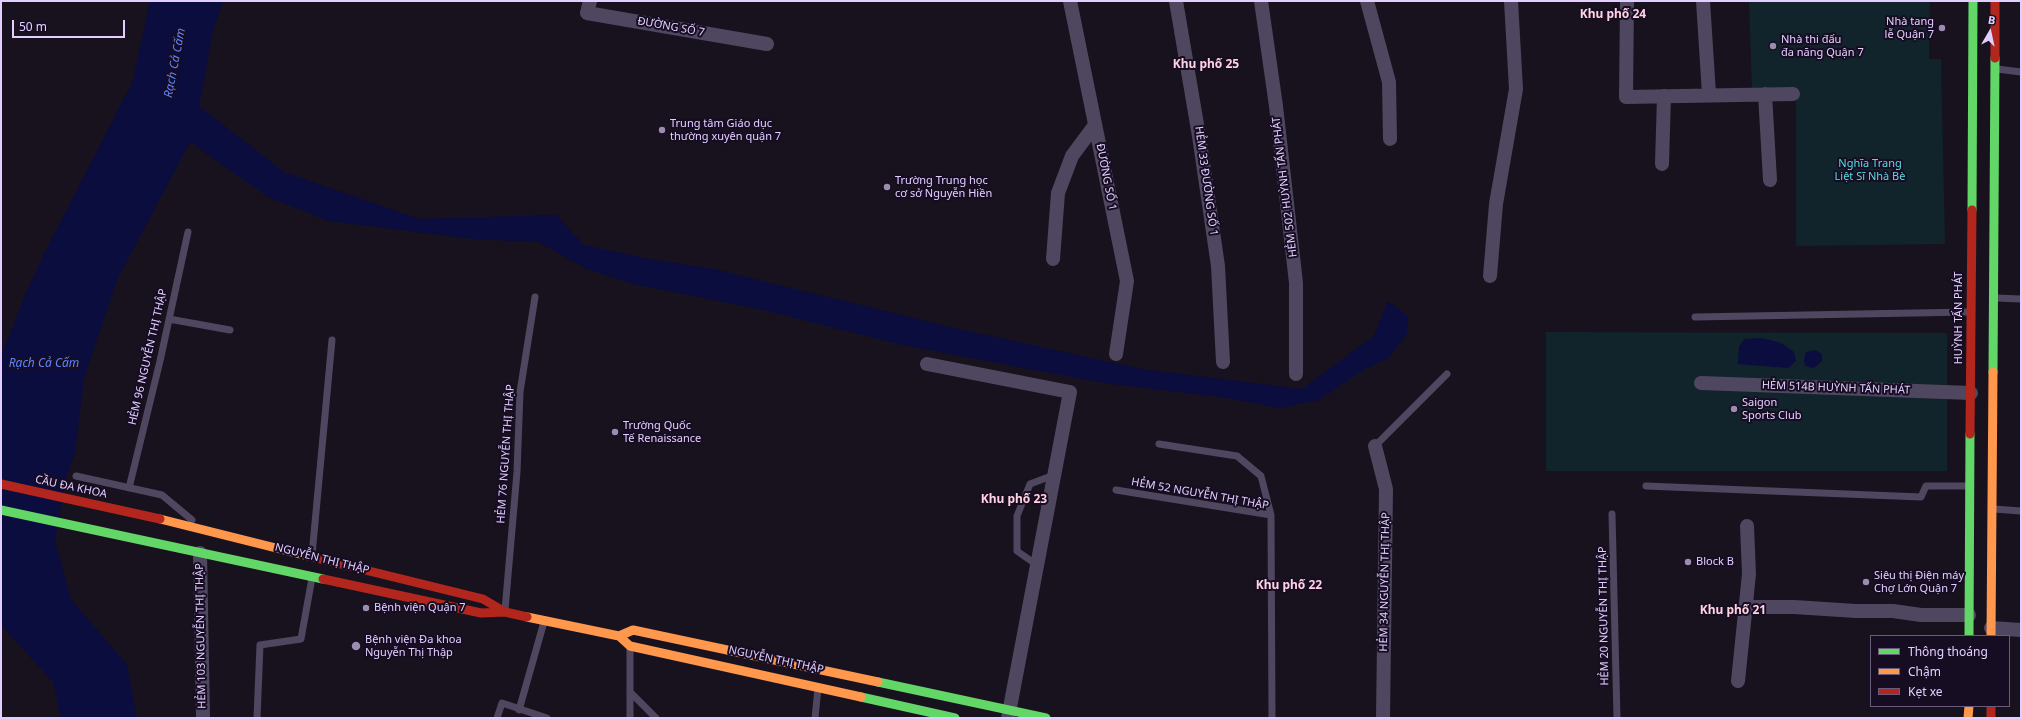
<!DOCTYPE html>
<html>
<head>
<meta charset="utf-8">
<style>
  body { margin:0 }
  #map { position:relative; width:2022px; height:719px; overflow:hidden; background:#18121e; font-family:"Noto Sans",sans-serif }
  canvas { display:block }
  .frame { position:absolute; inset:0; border:2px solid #e3cfff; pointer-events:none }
  .legend { position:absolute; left:1870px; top:635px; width:140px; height:72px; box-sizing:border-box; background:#170d23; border:1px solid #695b7b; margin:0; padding:5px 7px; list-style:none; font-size:12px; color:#e3cfff }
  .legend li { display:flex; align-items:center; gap:8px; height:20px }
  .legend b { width:20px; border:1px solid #695b7b }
  .north { position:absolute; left:1970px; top:12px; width:40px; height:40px; -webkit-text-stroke:3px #170d23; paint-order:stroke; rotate:9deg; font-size:11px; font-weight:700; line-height:16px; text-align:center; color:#e3cfff }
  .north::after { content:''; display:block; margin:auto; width:14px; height:18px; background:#e3cfff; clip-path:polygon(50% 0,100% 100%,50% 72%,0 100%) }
  .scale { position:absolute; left:12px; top:20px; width:113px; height:18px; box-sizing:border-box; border:2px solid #e3cfff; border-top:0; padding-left:5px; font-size:12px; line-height:14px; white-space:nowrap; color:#e3cfff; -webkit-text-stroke:3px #170d23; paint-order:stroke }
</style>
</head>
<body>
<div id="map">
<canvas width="2022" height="719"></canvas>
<div class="frame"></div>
<ul class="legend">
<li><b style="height:5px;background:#63d668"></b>Thông thoáng</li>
<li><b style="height:5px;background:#ff974d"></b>Chậm</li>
<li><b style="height:5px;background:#b3261e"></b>Kẹt xe</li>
</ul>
<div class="north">B</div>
<div class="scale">50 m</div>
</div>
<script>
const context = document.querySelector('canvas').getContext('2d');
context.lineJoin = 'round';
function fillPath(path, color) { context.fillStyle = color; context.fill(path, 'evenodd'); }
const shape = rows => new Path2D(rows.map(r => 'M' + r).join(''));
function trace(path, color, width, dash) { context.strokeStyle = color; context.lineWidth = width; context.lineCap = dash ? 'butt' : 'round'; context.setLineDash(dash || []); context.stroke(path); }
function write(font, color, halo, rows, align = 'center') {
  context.font = font + ' "Noto Sans",sans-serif'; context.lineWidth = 4; context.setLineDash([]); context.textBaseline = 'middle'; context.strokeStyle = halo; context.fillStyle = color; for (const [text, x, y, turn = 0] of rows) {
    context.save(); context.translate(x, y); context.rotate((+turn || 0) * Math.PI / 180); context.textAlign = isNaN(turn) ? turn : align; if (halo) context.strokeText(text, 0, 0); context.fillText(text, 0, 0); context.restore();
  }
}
fillPath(shape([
  [1749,1,1930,1,1929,59,1941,59,1945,244,1796,246,1796,91,1752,91],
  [1546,332,1947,333,1947,471,1546,471]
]), '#11232b');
fillPath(shape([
  [150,1,223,1,213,32,199,106,284,172,419,219,556,215,584,245,655,260,714,269,950,327,1142,369,1302,389,1374,336,1388,301,1408,316,1407,334,1389,358,1365,369,1319,400,1279,408,1227,398,1104,383,902,345,763,310,633,284,587,269,538,242,471,239,329,221,268,197,190,142,118,278,84,378,75,454,66,477,55,541,71,599,127,665,137,718,61,718,53,682,1,625,1,356,26,293,46,250,132,83],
  [1762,338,1781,343,1794,352,1796,361,1788,368,1738,364,1739,347,1744,339],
  [1815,350,1822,354,1822,361,1814,368,1805,366,1804,360,1806,352]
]), '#0a0d3e');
trace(shape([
  [1997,69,2021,72],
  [1996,298,2021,299],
  [1695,317,1969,312],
  [169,319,230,330],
  [1159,444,1237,456,1261,476,1271,515],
  [1375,446,1447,374],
  [76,476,162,495,192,520],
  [1646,486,1921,497,1926,486,1968,486],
  [129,488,160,361,188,232],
  [1116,490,1271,515,1272,718],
  [1994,509,2021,511],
  [1612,514,1617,718],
  [312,555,332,340],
  [1037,565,1017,551,1017,516,1030,484,1054,475],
  [505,610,517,472,520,392,535,297],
  [630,648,630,718],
  [630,692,656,718],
  [519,710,544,622],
  [257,718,260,645,301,639,312,578],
  [497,718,502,703,547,718],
  [815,718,818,688]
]), '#4f475f', 7);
trace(shape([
  [590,1,587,13,767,44],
  [1070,1,1127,281,1116,354],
  [1176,1,1199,136,1218,266,1223,362],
  [1261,1,1276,106,1296,283,1296,374],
  [1367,1,1389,82,1390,139],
  [1627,1,1626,97,1793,94],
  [1703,1,1709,94],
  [1765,94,1770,180],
  [1662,164,1664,96],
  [1053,259,1058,193,1072,156,1095,125],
  [1490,276,1496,204,1516,89,1511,1],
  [927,364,1070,392,1008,718],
  [1701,383,1971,393],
  [1375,446,1386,489,1383,718],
  [200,553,203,718],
  [1746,607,1794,607,1856,611,1893,611,1921,615,1969,615],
  [1991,628,2021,630],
  [1738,681,1749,574,1747,526]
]), '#4f475f', 14);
trace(shape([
  [1972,210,1973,1],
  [1993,372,1995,58],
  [1,510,323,579],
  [1969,636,1970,434],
  [878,682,1046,718],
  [861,697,955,718]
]), '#63d668', 9);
trace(shape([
  [160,519,308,556],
  [527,617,619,636,630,646,861,697],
  [619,636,633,630,878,682],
  [1991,636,1993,372],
  [1968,718,1969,706]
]), '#ff974d', 9);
trace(shape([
  [1995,58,1995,1],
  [1970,434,1972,210],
  [1,484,160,519],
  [308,556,483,599,505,612],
  [323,579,481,613,505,612,527,617],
  [1991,706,1991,718]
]), '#b3261e', 9);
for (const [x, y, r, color] of [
  [1942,28,4,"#9c8db0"],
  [1773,46,4,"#9c8db0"],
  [662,130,4,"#9c8db0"],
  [887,187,4,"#9c8db0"],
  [1734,409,4,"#9c8db0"],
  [615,432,4,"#9c8db0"],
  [1688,562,4,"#9c8db0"],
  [1866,582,4,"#9c8db0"],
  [366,608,4,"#9c8db0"],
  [356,646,5,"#9c8db0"]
]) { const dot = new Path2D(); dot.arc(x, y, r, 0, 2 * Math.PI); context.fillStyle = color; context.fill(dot); trace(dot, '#170d23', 1.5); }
write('11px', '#e3cfff', '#170d23', [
  ["Nhà tang",1934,22,"right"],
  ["lễ Quận 7",1934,35,"right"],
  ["Nhà thi đấu",1781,40],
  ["đa năng Quận 7",1781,53],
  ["Trung tâm Giáo dục",670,124],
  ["thường xuyên quận 7",670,137],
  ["Trường Trung học",895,181],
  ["cơ sở Nguyễn Hiền",895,194],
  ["Saigon",1742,403],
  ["Sports Club",1742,416],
  ["Trường Quốc",623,426],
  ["Tế Renaissance",623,439],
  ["Block B",1696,562],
  ["Siêu thị Điện máy",1874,576],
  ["Chợ Lớn Quận 7",1874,589],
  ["Bệnh viện Quận 7",374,608],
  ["Bệnh viện Đa khoa",365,640],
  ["Nguyễn Thị Thập",365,653]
], 'left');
write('11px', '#e3cfff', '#170d23', [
  ["ĐƯỜNG SỐ 7",671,27,10],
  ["ĐƯỜNG SỐ 1",1106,177,79],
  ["HẺM 33 ĐƯỜNG SỐ 1",1206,181,82],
  ["HẺM 502 HUỲNH TẤN PHÁT",1285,187,-97],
  ["HUỲNH TẤN PHÁT",1959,318,-90],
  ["HẺM 96 NGUYỄN THỊ THẬP",148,357,-77],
  ["HẺM 514B HUỲNH TẤN PHÁT",1836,388,2],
  ["HẺM 76 NGUYỄN THỊ THẬP",506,454,-86],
  ["CẦU ĐA KHOA",71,487,12],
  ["HẺM 52 NGUYỄN THỊ THẬP",1200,494,10],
  ["NGUYỄN THỊ THẬP",322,559,14],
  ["HẺM 34 NGUYỄN THỊ THẬP",1385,582,-89],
  ["HẺM 20 NGUYỄN THỊ THẬP",1604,616,-91],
  ["HẺM 103 NGUYỄN THỊ THẬP",201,636,-91],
  ["NGUYỄN THỊ THẬP",776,660,12]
]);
write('11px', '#59dce1', '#170d23', [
  ["Nghĩa Trang",1870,164],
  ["Liệt Sĩ Nhà Bè",1870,177]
]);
write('bold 12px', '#ffd1e1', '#170d23', [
  ["Khu phố 24",1613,15],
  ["Khu phố 25",1206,65],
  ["Khu phố 23",1014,500],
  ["Khu phố 22",1289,586],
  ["Khu phố 21",1733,611]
]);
write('italic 12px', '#5d85ff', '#170d23', [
  ["Rạch Cả Cấm",175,63,-79],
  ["Rạch Cả Cấm",44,364]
]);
</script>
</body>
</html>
